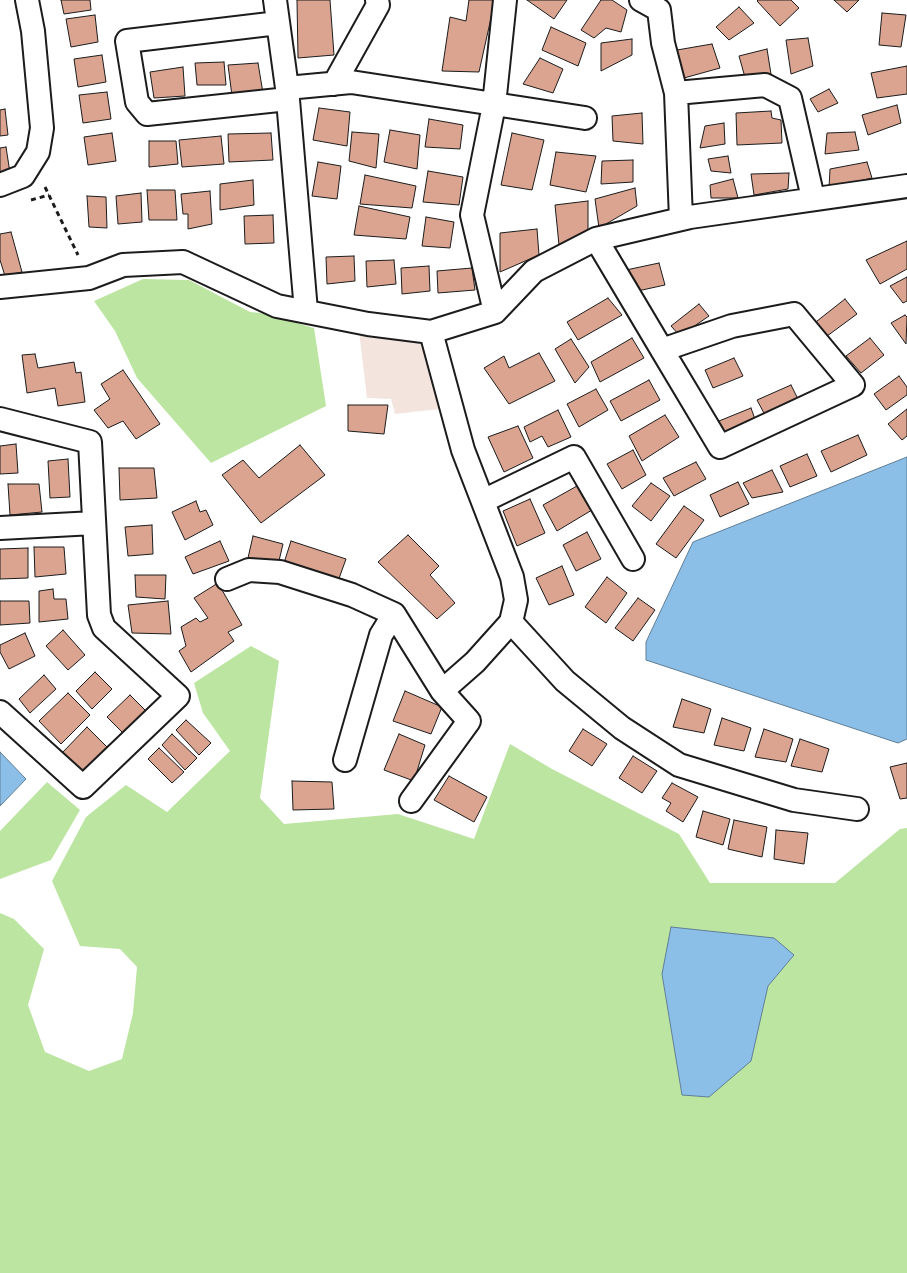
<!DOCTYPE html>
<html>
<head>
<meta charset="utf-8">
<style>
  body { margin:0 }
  canvas { display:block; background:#fff }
</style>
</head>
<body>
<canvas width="907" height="1273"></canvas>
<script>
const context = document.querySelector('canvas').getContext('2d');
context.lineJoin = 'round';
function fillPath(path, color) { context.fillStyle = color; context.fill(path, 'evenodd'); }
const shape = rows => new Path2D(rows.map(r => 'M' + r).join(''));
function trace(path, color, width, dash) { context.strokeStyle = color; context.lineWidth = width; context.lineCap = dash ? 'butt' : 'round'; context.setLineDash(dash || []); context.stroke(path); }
fillPath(shape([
  [359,331,427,338,439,409,395,414,391,399,367,398]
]), '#f4e4de');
fillPath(shape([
  [143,279,189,280,250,312,261,313,314,328,326,406,211,463,137,378,115,331,94,301],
  [251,646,279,661,260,798,284,824,398,814,474,839,510,744,552,769,679,834,710,883,835,883,900,829,907,828,907,1273,0,1273,0,913,14,919,44,949,28,1005,45,1052,89,1071,122,1059,133,1013,137,967,120,949,80,946,52,881,86,817,126,785,167,812,230,751,203,713,194,683],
  [794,955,768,986,751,1061,682,1095,662,974],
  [47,782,80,810,51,860,0,879,0,831]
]), '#bce5a1');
const water = shape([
  [907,457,907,739,898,743,646,660,646,642,693,542,907,457],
  [0,752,26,779,0,806,0,752],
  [671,927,774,938,794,955,768,986,751,1061,709,1097,682,1095,662,974,671,927]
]);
fillPath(water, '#8cbfe8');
trace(water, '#5f7e96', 1);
const building = shape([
  [61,0,90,0,91,10,64,14,61,0],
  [297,0,330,0,334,55,298,58,297,0],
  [469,0,495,0,479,72,442,71,450,17,466,21,469,0],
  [527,0,567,0,554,19,527,0],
  [601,0,612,0,627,10,621,32,606,28,594,38,581,30,601,0],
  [758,0,791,0,799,8,780,26,757,1,758,0],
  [834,0,859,0,847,12,834,0],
  [739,7,754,23,729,40,716,27,739,7],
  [882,13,906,15,901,47,879,45,882,13],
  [95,15,98,42,71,47,66,19,95,15],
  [551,27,586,43,578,66,542,50,551,27],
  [808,38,813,66,791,74,786,40,808,38],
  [632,39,632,55,601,71,601,43,632,39],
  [712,44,720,68,684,78,677,50,712,44],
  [767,49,771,74,746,81,739,56,767,49],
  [102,55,106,82,78,87,74,59,102,55],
  [540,58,563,69,553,93,523,84,540,58],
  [224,62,226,85,197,85,195,63,224,62],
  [258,63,263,93,232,96,228,65,258,63],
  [907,66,907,94,877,98,871,73,907,66],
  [183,67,185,96,154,98,150,72,183,67],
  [829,89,838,103,818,112,810,99,829,89],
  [107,92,111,119,83,123,79,95,107,92],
  [897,105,901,123,868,135,862,115,897,105],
  [319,108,350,112,347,146,313,140,319,108],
  [5,109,8,135,0,136,0,110,5,109],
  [771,111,772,118,781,120,782,143,737,145,736,113,771,111],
  [642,113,643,144,613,141,612,116,642,113],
  [429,119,463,125,460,149,425,147,429,119],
  [724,123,725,144,700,148,705,126,724,123],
  [390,130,420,135,417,169,384,162,390,130],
  [352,132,379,134,376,168,349,161,352,132],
  [855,132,859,150,825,154,827,133,855,132],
  [112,133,116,161,88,165,84,137,112,133],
  [271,133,273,160,229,162,228,134,271,133],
  [512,133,544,140,532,190,501,185,512,133],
  [221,136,224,164,182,167,179,140,221,136],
  [149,141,176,141,178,164,149,167,149,141],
  [6,147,10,173,0,175,0,148,6,147],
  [556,152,596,156,586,192,550,185,556,152],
  [728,156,731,173,711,171,708,159,728,156],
  [633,160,633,182,601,184,602,161,633,160],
  [318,162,341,166,337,199,312,196,318,162],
  [867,162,872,178,829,188,830,169,867,162],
  [428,171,463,177,459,205,423,202,428,171],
  [789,173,788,189,754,195,751,174,789,173],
  [365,175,416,186,412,208,360,204,365,175],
  [733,179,738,198,711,198,710,185,733,179],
  [253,180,254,205,220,210,220,184,253,180],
  [635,188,637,206,599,228,595,199,635,188],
  [147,190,175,190,177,220,149,220,147,190],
  [210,191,212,224,188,229,188,214,183,214,181,194,210,191],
  [141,193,142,222,118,224,116,196,141,193],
  [87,196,106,197,107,228,89,227,87,196],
  [588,201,588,235,559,245,555,205,588,201],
  [359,206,410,217,406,239,354,235,359,206],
  [273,215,274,243,245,244,244,216,273,215],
  [426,217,454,222,450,248,422,246,426,217],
  [537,229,539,255,500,272,500,233,537,229],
  [11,232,22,272,5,276,0,260,0,234,11,232],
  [907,241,907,269,880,284,866,260,907,241],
  [354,256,355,281,327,284,326,257,354,256],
  [394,260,396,284,367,287,366,261,394,260],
  [659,263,665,285,633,292,626,270,659,263],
  [429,266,430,291,402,294,401,268,429,266],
  [472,268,475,290,438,293,437,271,472,268],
  [907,277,907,301,903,303,890,286,907,277],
  [608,298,622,315,578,340,567,322,608,298],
  [845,299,857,314,823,339,812,325,845,299],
  [699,304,709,316,680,336,671,326,699,304],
  [905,315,907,317,906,344,891,323,905,315],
  [632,338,644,358,600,382,591,362,632,338],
  [870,338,884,355,861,373,846,356,870,338],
  [571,339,589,367,575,383,555,349,571,339],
  [539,353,555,381,509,404,484,368,504,356,509,368,539,353],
  [35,354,38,368,74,362,76,373,81,372,85,402,58,406,55,388,27,393,22,355,35,354],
  [734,358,743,376,713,388,705,370,734,358],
  [123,370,160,424,136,439,123,421,108,428,94,410,110,399,101,384,123,370],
  [899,376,907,387,907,395,886,410,874,394,899,376],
  [649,380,660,400,621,421,610,401,649,380],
  [791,385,799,401,765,415,757,400,791,385],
  [596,389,608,410,579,427,567,404,596,389],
  [348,405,388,405,384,434,348,431,348,405],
  [751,408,756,422,725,437,719,421,751,408],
  [907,409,907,436,902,440,888,424,907,409],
  [558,410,571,437,548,447,542,436,530,442,524,427,558,410],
  [665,415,679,437,642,461,629,436,665,415],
  [518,426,533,458,504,472,488,437,518,426],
  [858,435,867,455,831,472,821,451,858,435],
  [16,444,18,473,0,474,0,446,16,444],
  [300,445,325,475,261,523,222,475,243,460,259,478,300,445],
  [633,450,646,475,622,489,607,464,633,450],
  [807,454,817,476,790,487,780,466,807,454],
  [68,459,70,497,50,498,48,461,68,459],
  [696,462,706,479,674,496,663,478,696,462],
  [119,468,154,468,157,498,120,500,119,468],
  [772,470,783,492,752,498,743,483,772,470],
  [738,482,749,504,720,517,710,495,738,482],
  [651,483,670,496,651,521,632,506,651,483],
  [8,484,39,484,42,512,10,515,8,484],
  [577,486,592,510,557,531,543,505,577,486],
  [530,499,545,533,517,546,503,511,530,499],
  [196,501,200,512,206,510,213,525,185,540,172,512,196,501],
  [684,506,704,520,676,558,656,544,684,506],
  [152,525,153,554,128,556,125,527,152,525],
  [587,532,601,559,576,571,563,545,587,532],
  [408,535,439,566,430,575,455,603,437,619,378,562,408,535],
  [253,536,283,544,278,565,248,558,253,536],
  [220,541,229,561,193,574,185,557,220,541],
  [291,541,346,559,337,584,283,566,291,541],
  [34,547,64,547,66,574,35,577,34,547],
  [28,548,28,578,0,579,0,549,28,548],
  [562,566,574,595,549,605,536,578,562,566],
  [135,575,166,575,165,599,136,597,135,575],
  [607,577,627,593,606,623,585,607,607,577],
  [218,583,242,625,228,632,234,641,191,672,179,651,186,646,181,627,196,618,200,622,208,618,194,598,218,583],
  [53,589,54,599,66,599,68,619,39,622,39,591,53,589],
  [638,598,655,610,633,641,615,628,638,598],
  [0,601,29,601,30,623,0,625,0,601],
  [168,601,171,634,132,633,128,605,168,601],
  [63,630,85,655,68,670,46,646,63,630],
  [25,633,35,656,9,669,0,652,0,645,25,633],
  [95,672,112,689,92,709,76,691,95,672],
  [44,675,56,689,30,713,19,699,44,675],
  [405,691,442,707,431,734,393,721,405,691],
  [68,693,90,715,61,744,39,721,68,693],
  [130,695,150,715,128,738,107,717,130,695],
  [682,699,711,709,704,733,673,727,682,699],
  [722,718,751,728,744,751,714,745,722,718],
  [186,720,211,743,199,755,176,730,186,720],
  [87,727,107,747,82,773,63,752,87,727],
  [583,729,607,744,592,766,569,751,583,729],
  [764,729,793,739,786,762,755,757,764,729],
  [172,734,197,758,185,770,162,745,172,734],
  [399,734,425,745,414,781,384,770,399,734],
  [800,739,829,749,822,772,791,766,800,739],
  [159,748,184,772,172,783,148,759,159,748],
  [633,756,657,771,642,793,619,778,633,756],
  [907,763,907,798,900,799,890,767,907,763],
  [449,776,487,797,474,822,434,800,449,776],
  [292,781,332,782,334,809,293,810,292,781],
  [672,783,698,797,683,822,666,811,671,803,662,798,672,783],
  [703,811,730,819,723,845,696,837,703,811],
  [734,820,767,827,762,857,728,849,734,820],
  [776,830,808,833,804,864,774,859,776,830]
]);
fillPath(building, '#daa490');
trace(building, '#1c1c1c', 1);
const minor = shape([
  [275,0,287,88,306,311],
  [641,0,659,10,663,43,676,93,681,219],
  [278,23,127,41,137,102,147,114,288,99],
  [334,84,378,5,377,0],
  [287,88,351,82,585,118],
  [676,93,765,85,790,98,813,198],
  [0,185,23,176,38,152,42,128,33,31,27,0],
  [596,239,662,350,720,447,853,385,794,314,732,326,662,350],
  [0,287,89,278,123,265,183,262,277,306,368,324,431,332,495,312,534,271,596,239,690,217,907,186],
  [495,312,472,215,494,105,505,0],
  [431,332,463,450,512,577,516,600,511,622,475,662,442,691],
  [0,419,90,442,99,615,104,628,178,696,83,787,0,712],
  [483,501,574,457,633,559],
  [0,528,94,523],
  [227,579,249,570,280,572,352,595,394,614,442,691,469,721,411,801],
  [511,622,565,681,622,728,679,765,794,800,857,809],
  [345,760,381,635,394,614]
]);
trace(minor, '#1c1c1c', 26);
trace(shape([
  [45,187,78,255],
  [31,200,49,195]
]), '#1c1c1c', 3, [5, 4]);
trace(minor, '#fff', 22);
</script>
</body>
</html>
